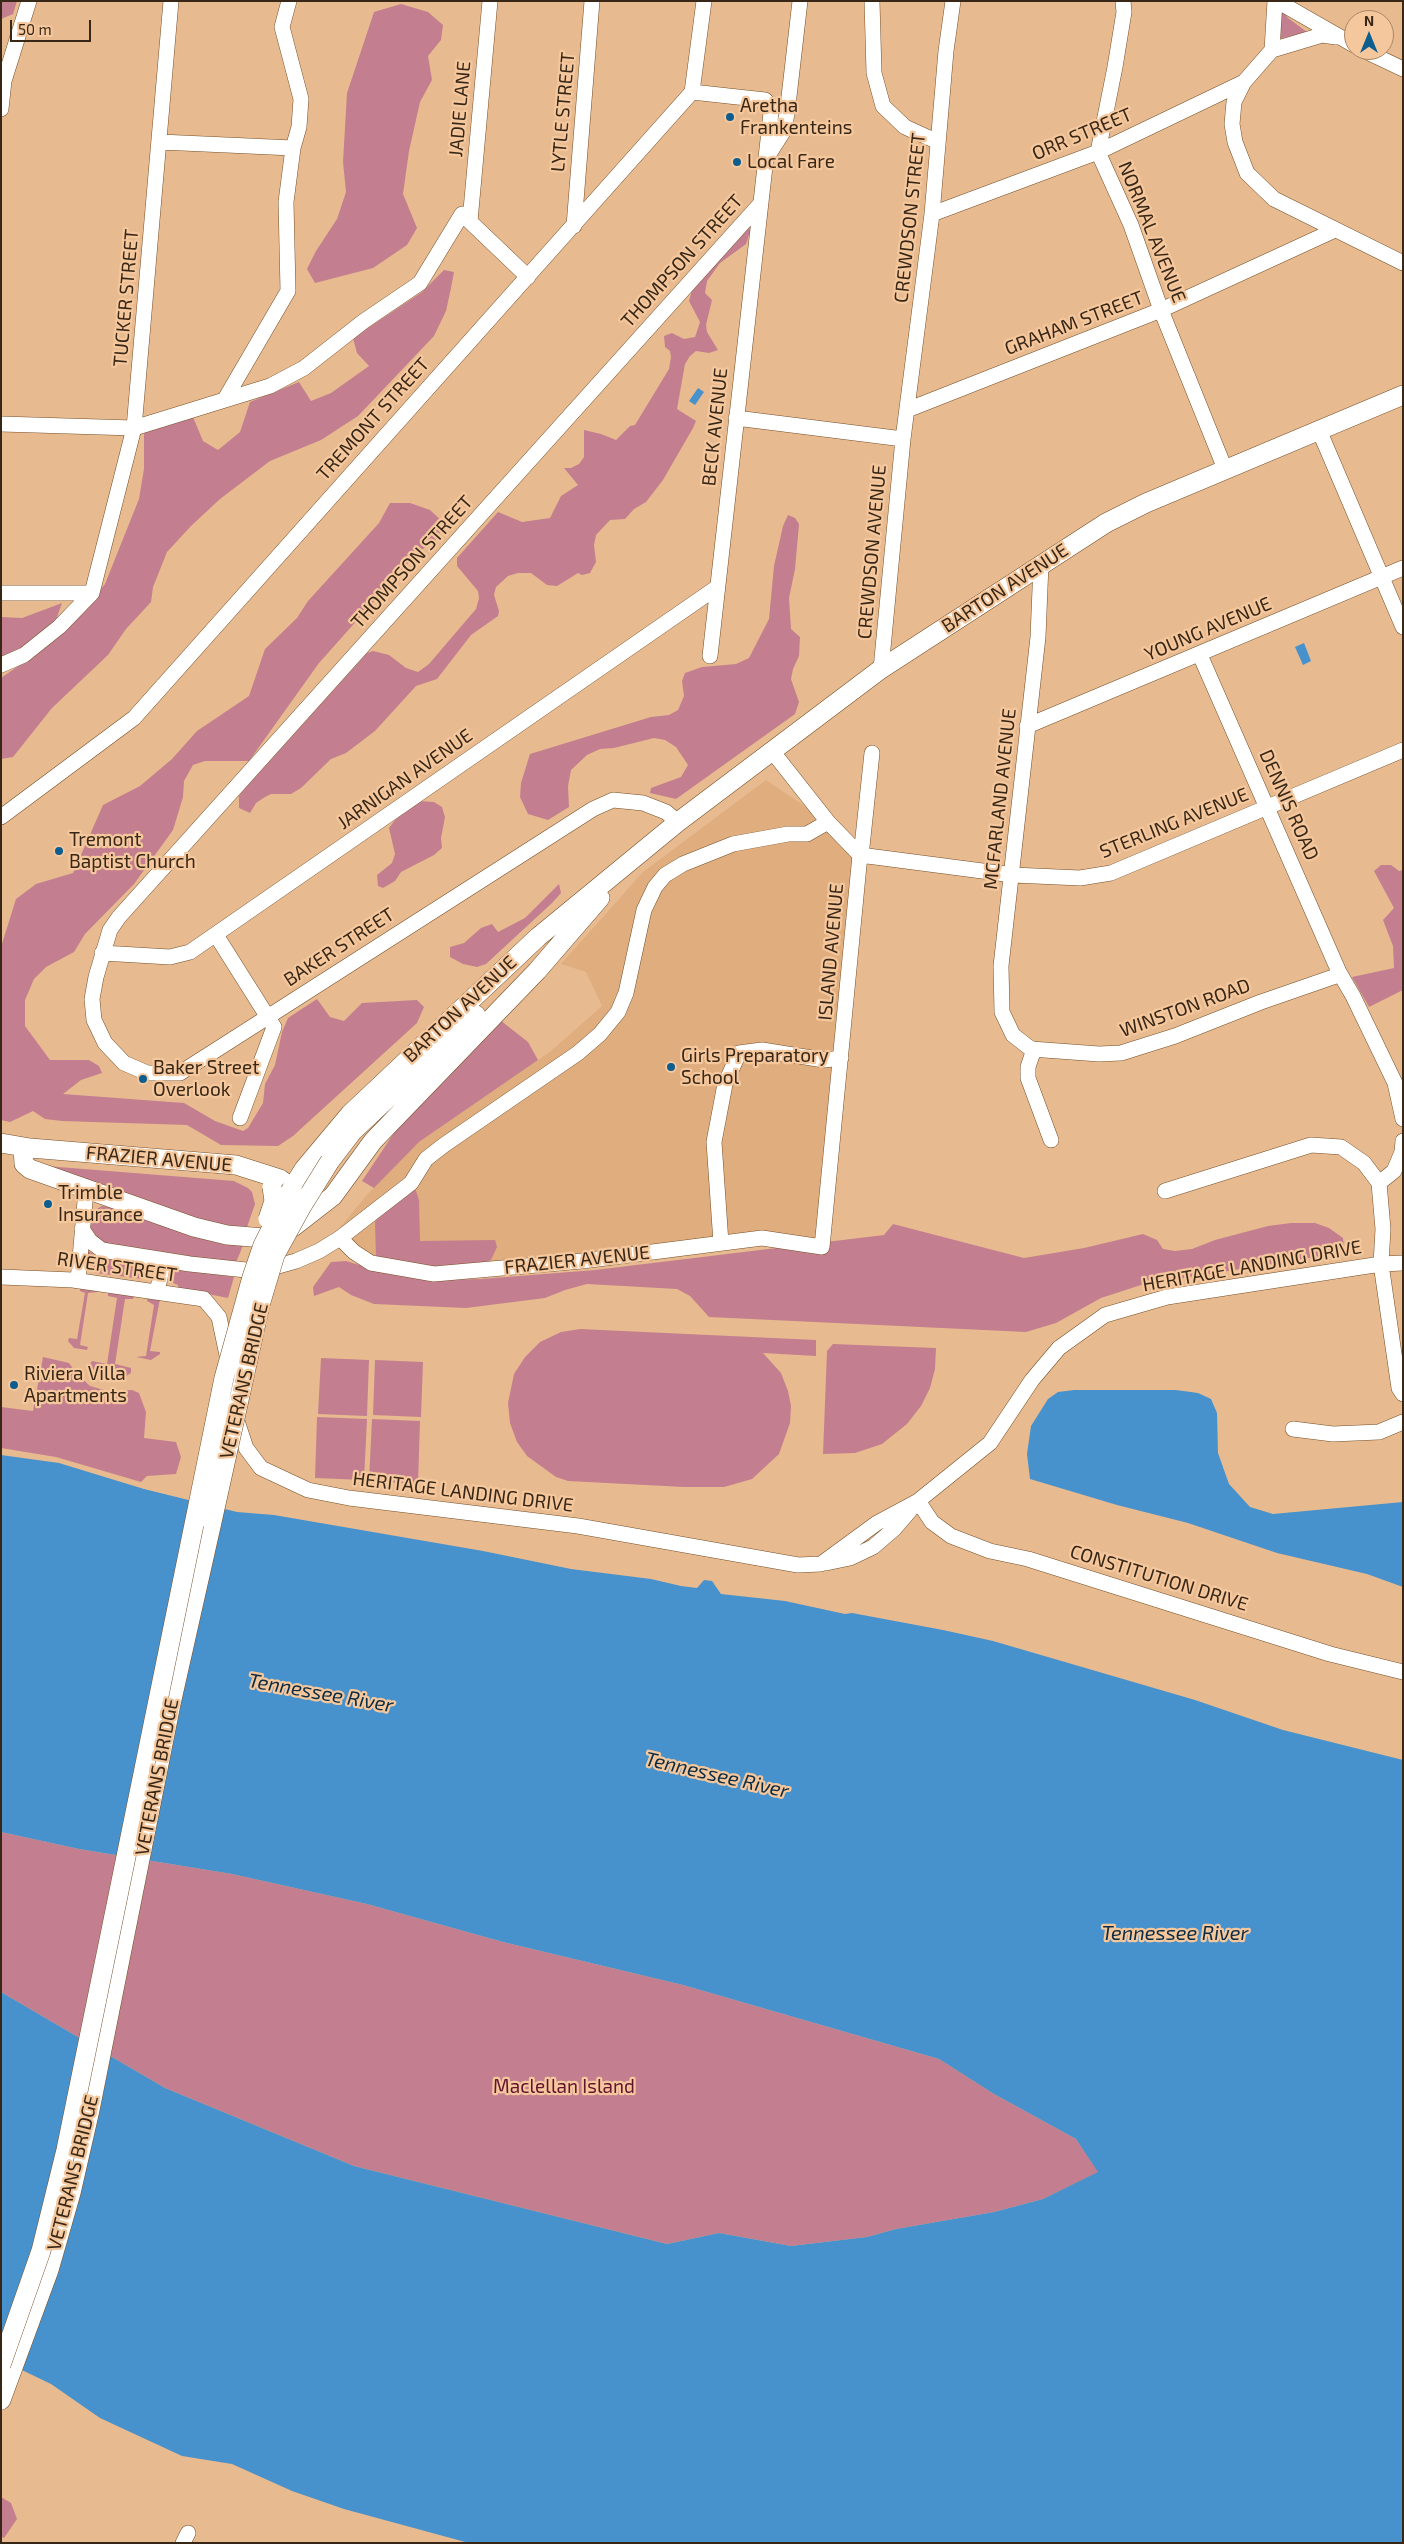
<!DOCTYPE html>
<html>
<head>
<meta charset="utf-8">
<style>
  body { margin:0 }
  #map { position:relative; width:1404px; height:2544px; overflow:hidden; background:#e8ba90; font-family:"Exo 2",sans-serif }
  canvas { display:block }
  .frame { position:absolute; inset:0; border:2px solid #382716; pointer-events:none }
  .north { position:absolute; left:1344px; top:10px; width:50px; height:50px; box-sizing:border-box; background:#f5c79d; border:1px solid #a98767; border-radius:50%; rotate:0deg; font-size:14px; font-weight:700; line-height:20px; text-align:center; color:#382716 }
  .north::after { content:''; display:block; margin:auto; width:18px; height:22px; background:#0d5d8f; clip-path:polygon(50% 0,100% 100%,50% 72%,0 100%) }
  .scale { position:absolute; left:10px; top:20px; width:81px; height:22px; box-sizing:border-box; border:2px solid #382716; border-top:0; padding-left:6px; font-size:15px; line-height:18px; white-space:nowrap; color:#382716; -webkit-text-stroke:4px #f5c79d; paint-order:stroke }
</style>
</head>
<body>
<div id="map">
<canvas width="1404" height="2544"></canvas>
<div class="frame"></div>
<div class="north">N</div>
<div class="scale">50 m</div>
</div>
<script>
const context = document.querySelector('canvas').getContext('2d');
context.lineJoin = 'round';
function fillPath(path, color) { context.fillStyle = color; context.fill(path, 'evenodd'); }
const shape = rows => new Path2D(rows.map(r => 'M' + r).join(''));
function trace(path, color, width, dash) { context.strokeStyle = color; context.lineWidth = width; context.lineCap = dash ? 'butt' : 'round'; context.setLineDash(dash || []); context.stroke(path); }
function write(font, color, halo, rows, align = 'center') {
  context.font = font + ' "Exo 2",sans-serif'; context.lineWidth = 4.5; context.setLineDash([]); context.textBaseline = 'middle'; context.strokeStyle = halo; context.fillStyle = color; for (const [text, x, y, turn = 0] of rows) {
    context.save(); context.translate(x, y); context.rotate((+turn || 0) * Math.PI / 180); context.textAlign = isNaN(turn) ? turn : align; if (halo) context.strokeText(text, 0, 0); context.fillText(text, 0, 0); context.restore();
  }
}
fillPath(shape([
  [766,780,828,822,860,855,822,1247,762,1238,582,1261,394,1268,340,1238,337,1231,366,1196,419,1142,551,1051,602,1006,586,972,561,964,643,872]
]), '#e0ad7e');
fillPath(shape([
  [1,1,17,1,13,14,1,19],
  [401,4,428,12,443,25,441,40,428,56,432,80,420,102,409,151,403,194,417,228,407,245,373,268,315,283,307,269,316,251,337,219,346,192,343,162,347,93,374,12],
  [1283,12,1288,18,1307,32,1279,39,1280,13],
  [749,223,750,232,746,244,720,263,707,281,705,293,712,300,706,325,707,332,718,350,709,353,696,351,690,356,685,364,677,409,696,421,693,428,663,480,646,502,634,509,625,519,610,520,596,535,594,545,596,562,590,573,582,575,578,573,557,586,547,585,531,573,518,573,508,576,496,587,494,595,499,611,498,616,471,635,437,679,416,686,375,731,346,753,331,759,301,788,291,794,271,794,265,797,256,803,250,813,239,808,239,796,247,786,367,653,373,651,389,655,406,668,418,672,429,664,476,609,479,598,478,591,457,566,457,558,498,512,522,522,550,518,561,496,578,485,564,468,571,468,579,464,584,457,584,430,601,434,616,440,630,426,635,425,669,369,671,357,670,351,665,347,664,336,672,333,684,339,695,337,700,322,689,301,692,290],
  [444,270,454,272,451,288,446,311,434,336,358,416,321,440,270,461,220,499,191,526,167,552,153,587,151,602,126,629,108,655,52,708,13,757,1,759,1,678,40,651,73,622,105,584,139,499,144,469,144,432,193,417,203,441,218,450,240,432,250,402,299,382,311,401,331,393,369,366,357,353,353,338,422,292],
  [390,503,410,503,430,510,444,523,437,539,417,553,319,663,249,761,205,761,193,765,184,781,183,797,173,830,134,884,85,934,74,952,46,967,34,979,25,1000,25,1026,50,1060,89,1060,99,1066,102,1073,81,1080,63,1094,184,1103,215,1121,243,1131,248,1128,263,1103,265,1084,275,1065,282,1032,288,1018,317,999,330,1017,344,1021,362,1003,417,1000,424,1007,417,1023,293,1136,278,1146,221,1145,187,1125,62,1121,45,1119,33,1111,10,1122,1,1120,1,947,16,899,36,884,73,873,103,805,140,786,172,759,197,731,249,696,265,649,297,618,308,601,379,523],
  [788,515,795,518,799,524,795,569,789,598,791,629,800,637,799,656,793,669,791,679,799,702,795,714,676,799,650,793,651,788,681,777,688,765,676,747,665,740,654,738,614,748,600,749,587,755,571,770,568,786,569,807,548,820,528,814,520,797,521,783,530,754,651,717,669,715,678,710,684,696,682,681,685,673,702,667,736,664,749,658,769,619,774,566,783,526],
  [62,603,56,620,38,638,20,651,1,659,1,617,22,618],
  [418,801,434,802,442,807,445,817,441,838,442,848,434,855,401,872,395,881,383,888,378,886,377,875,392,863,395,854,389,828,395,820],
  [1381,865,1391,865,1399,871,1403,870,1403,990,1369,1007,1352,977,1394,968,1393,946,1383,920,1394,908,1374,871],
  [559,884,561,893,552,903,486,964,477,967,463,964,450,957,450,947,464,943,481,928,492,924,498,932,525,918],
  [500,1020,528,1042,538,1060,419,1142,374,1188,362,1181,398,1127],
  [46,1166,234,1181,248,1188,252,1192,255,1204,246,1230,225,1229],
  [414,1185,419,1200,420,1241,495,1240,497,1247,491,1260,481,1264,430,1267,376,1258,375,1222,385,1210],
  [102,1206,111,1207,244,1243,235,1265,101,1244,89,1235,92,1209,93,1211],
  [1291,1223,1315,1223,1329,1228,1343,1238,1344,1247,1333,1254,1141,1285,1101,1298,1056,1323,1026,1332,709,1317,690,1296,677,1289,587,1284,565,1290,545,1298,466,1308,374,1304,351,1295,339,1287,314,1296,313,1287,331,1262,346,1261,386,1273,432,1280,481,1279,595,1270,884,1235,893,1224,1024,1258,1084,1248,1143,1234,1157,1240,1163,1249,1175,1251,1192,1249,1215,1240,1268,1226],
  [86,1250,101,1258,151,1265,153,1269,143,1279,96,1273,87,1265],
  [178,1269,234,1277,228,1298,178,1288,178,1285,173,1283,170,1276,171,1271],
  [80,1288,97,1289,97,1292,88,1293,80,1345,88,1347,87,1350,74,1348,68,1341,69,1338,77,1339,85,1293,80,1291],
  [108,1291,133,1294,134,1297,133,1299,125,1299,115,1364,131,1368,131,1373,123,1378,110,1378,99,1375,89,1366,92,1361,107,1364,117,1298,108,1296],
  [147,1297,160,1299,150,1351,160,1352,160,1354,151,1360,136,1357,146,1356,154,1305,147,1301],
  [580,1329,816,1340,816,1356,763,1353,781,1373,788,1391,791,1406,790,1423,779,1454,752,1479,724,1487,684,1487,568,1481,556,1477,527,1456,517,1442,510,1423,508,1403,514,1374,525,1357,540,1342,561,1332],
  [833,1344,936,1348,935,1369,930,1388,921,1406,907,1424,882,1444,855,1453,823,1454,827,1351],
  [43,1357,69,1363,77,1374,90,1386,97,1388,107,1391,132,1390,139,1393,146,1412,144,1438,176,1442,181,1457,176,1474,147,1476,141,1482,56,1457,1,1448,1,1407,33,1411],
  [321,1358,369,1360,367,1416,318,1414],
  [375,1360,423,1362,421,1417,373,1415],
  [317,1417,367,1419,364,1480,315,1478],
  [372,1419,420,1421,418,1484,369,1481],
  [1,1832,79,1849,232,1874,367,1904,503,1942,683,1985,939,2059,994,2094,1076,2139,1099,2172,1043,2199,994,2212,896,2229,867,2237,791,2246,719,2233,667,2244,354,2166,165,2088,1,1992],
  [1,2497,11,2503,17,2519,4,2538,1,2537]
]), '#c37f8f');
fillPath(shape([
  [698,388,704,392,695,405,689,401],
  [1304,643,1311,661,1303,665,1295,647],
  [1074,1390,1176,1390,1198,1393,1211,1399,1217,1413,1218,1453,1229,1484,1250,1507,1273,1514,1403,1502,1403,1587,1367,1574,1277,1553,1188,1523,1117,1505,1030,1479,1027,1454,1031,1426,1048,1399,1058,1392],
  [1,1455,59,1463,144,1489,237,1512,274,1515,483,1551,571,1569,651,1579,681,1586,697,1588,704,1580,712,1581,721,1594,785,1601,845,1614,852,1613,943,1630,993,1641,1195,1700,1283,1730,1403,1760,1403,2543,469,2543,344,2509,292,2491,232,2464,182,2456,100,2418,51,2384,1,2360,1,1992,165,2088,354,2166,667,2244,719,2233,791,2246,867,2237,896,2229,994,2212,1043,2199,1098,2172,1076,2139,994,2094,939,2059,683,1985,503,1942,367,1904,232,1874,79,1849,1,1832]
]), '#4792cc');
const minor = shape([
  [872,1,874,73,883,106,905,127,938,142],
  [1123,1,1124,12,1115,67,1098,152,1131,225,1161,310,1225,469],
  [1275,1,1272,50,1244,82,1234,102,1232,124,1235,142,1247,173,1274,199,1403,263],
  [1277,1,1354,45],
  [1272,50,1322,35,1336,37],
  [1363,50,1403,69],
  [692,92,765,100,768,103,771,113,710,656],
  [1,109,4,81,29,1],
  [160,142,293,148],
  [769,154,783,132,787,114,800,1],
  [932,214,1098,152,1244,82],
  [470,221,490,1],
  [574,226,592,1],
  [225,399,288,291,286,202,293,148,299,127,301,99,282,27,289,1],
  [907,410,1161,310,1335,230],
  [736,418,903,439],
  [1,424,134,428,270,386,304,368,364,321,420,283,462,214,528,277],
  [1319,430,1403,627],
  [1041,564,1038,637,1001,966,1002,1012,1013,1035,1031,1049,1099,1054,1121,1053,1175,1036,1261,1002,1336,976,1339,972],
  [1,593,92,593],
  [92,593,134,428,171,1],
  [1200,655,1339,972,1353,996,1395,1083,1403,1119],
  [1,665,24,655,59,627,92,593],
  [881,669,903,439,932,214,946,51,953,1],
  [1027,726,1403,568],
  [1,817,134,718,692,92,704,1],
  [678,822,666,812,643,803,613,800,593,809,180,1073,147,1073,124,1063,105,1043,94,1020,92,999,96,977,110,930,119,917,761,203],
  [860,855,1013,875,1080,878,1111,873,1403,750],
  [861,856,872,753],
  [216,935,274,1027,240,1118],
  [102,953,170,957,190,952,716,588],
  [1034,1049,1028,1067,1028,1078,1051,1140],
  [1379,1183,1394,1171,1402,1152,1403,1141],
  [1165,1191,1311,1145,1341,1147,1364,1163,1379,1183,1383,1229,1381,1264,1399,1388,1403,1394],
  [82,1229,90,1241,102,1250,190,1264,246,1270,271,1268,296,1261,319,1251,340,1238,411,1183,426,1159,444,1145,578,1053,600,1034,618,1012,626,993,644,910,655,887,665,875,683,864,733,844,788,834,807,834,828,822],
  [340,1238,354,1252,371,1263,434,1274,582,1261,762,1238,822,1247,860,855,828,822,772,751],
  [721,1243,714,1142,725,1084,739,1053,762,1050,824,1060,841,1058],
  [1,1277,73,1280,204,1299,219,1317,228,1360],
  [78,1281,86,1190],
  [157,1292,164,1260],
  [235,1415,246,1448,261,1468,308,1490,349,1498,578,1526,798,1565,821,1564,877,1523,918,1501,990,1443,1032,1380,1059,1348,1105,1315,1167,1297,1381,1264,1403,1263],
  [1293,1429,1333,1434,1379,1432,1403,1422],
  [826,1563,850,1558,873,1547,894,1529,918,1501,932,1522,951,1536,990,1551,1028,1559,1330,1654,1403,1672],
  [183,2543,188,2533]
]);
const major = shape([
  [1,1143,30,1148,236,1165,280,1179,292,1188,298,1198],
  [23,1147,24,1164,30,1169,194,1227,227,1235,264,1238,293,1227,333,1196,373,1141,537,971,600,898],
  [330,1161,353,1131,476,1015],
  [292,1188,304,1169,350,1114,538,937,678,822,881,669,1106,523,1146,503,1403,395],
  [1,2400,49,2270,71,2193,90,2110,171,1704,212,1522]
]);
trace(minor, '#764f27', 16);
trace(major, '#764f27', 20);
trace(minor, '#fff', 15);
trace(major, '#fff', 19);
const majorBridge = shape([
  [268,1219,274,1201,272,1187],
  [212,1522,260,1305,275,1255,302,1206,330,1161],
  [1,2365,41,2251,66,2150,224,1378,252,1277,263,1245,292,1188]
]);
trace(majorBridge, '#764f27', 20, []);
trace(majorBridge, '#fff', 19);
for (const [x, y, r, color] of [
  [730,117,5,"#0d5d8f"],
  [737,162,5,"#0d5d8f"],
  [59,851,5,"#0d5d8f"],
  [671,1067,5,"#0d5d8f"],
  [143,1079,5,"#0d5d8f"],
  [48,1204,5,"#0d5d8f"],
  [14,1385,5,"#0d5d8f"]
]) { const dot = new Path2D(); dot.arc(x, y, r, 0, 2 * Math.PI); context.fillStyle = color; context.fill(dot); trace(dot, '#f5c79d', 2); }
write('19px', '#382716', '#f5c79d', [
  ["Aretha",740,106],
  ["Frankenteins",740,128],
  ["Local Fare",747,162],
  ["Tremont",69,840],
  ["Baptist Church",69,862],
  ["Girls Preparatory",681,1056],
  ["School",681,1078],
  ["Baker Street",153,1068],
  ["Overlook",153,1090],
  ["Trimble",58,1193],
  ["Insurance",58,1215],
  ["Riviera Villa",24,1374],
  ["Apartments",24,1396]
], 'left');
write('19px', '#382716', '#f5c79d', [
  ["JADIE LANE",460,109,-85],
  ["LYTLE STREET",563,112,-85],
  ["ORR STREET",1082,134,-23],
  ["CREWDSON STREET",910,218,-84],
  ["NORMAL AVENUE",1152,232,68],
  ["THOMPSON STREET",682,261,-48],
  ["TUCKER STREET",126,298,-85],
  ["GRAHAM STREET",1074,323,-21],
  ["TREMONT STREET",373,419,-48],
  ["BECK AVENUE",715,427,-84],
  ["CREWDSON AVENUE",872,552,-85],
  ["THOMPSON STREET",412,562,-48],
  ["BARTON AVENUE",1005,588,-33],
  ["YOUNG AVENUE",1208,629,-23],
  ["JARNIGAN AVENUE",405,779,-35],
  ["MCFARLAND AVENUE",1000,799,-84],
  ["DENNIS ROAD",1289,805,66],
  ["STERLING AVENUE",1174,823,-22],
  ["BAKER STREET",339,947,-33],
  ["ISLAND AVENUE",831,952,-85],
  ["WINSTON ROAD",1185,1008,-20],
  ["BARTON AVENUE",460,1009,-43],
  ["FRAZIER AVENUE",159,1159,5],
  ["FRAZIER AVENUE",577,1260,-6],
  ["HERITAGE LANDING DRIVE",1252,1266,-10],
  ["RIVER STREET",117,1267,8],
  ["VETERANS BRIDGE",244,1381,-77],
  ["HERITAGE LANDING DRIVE",463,1492,7],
  ["CONSTITUTION DRIVE",1159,1578,17],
  ["VETERANS BRIDGE",157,1777,-79],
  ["VETERANS BRIDGE",73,2173,-76]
]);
write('19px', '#641230', '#f5c79d', [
  ["Maclellan Island",564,2087]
]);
write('italic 20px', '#0a2b43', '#f5c79d', [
  ["Tennessee River",321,1693,10],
  ["Tennessee River",717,1775,13],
  ["Tennessee River",1175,1933]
]);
</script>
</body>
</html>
